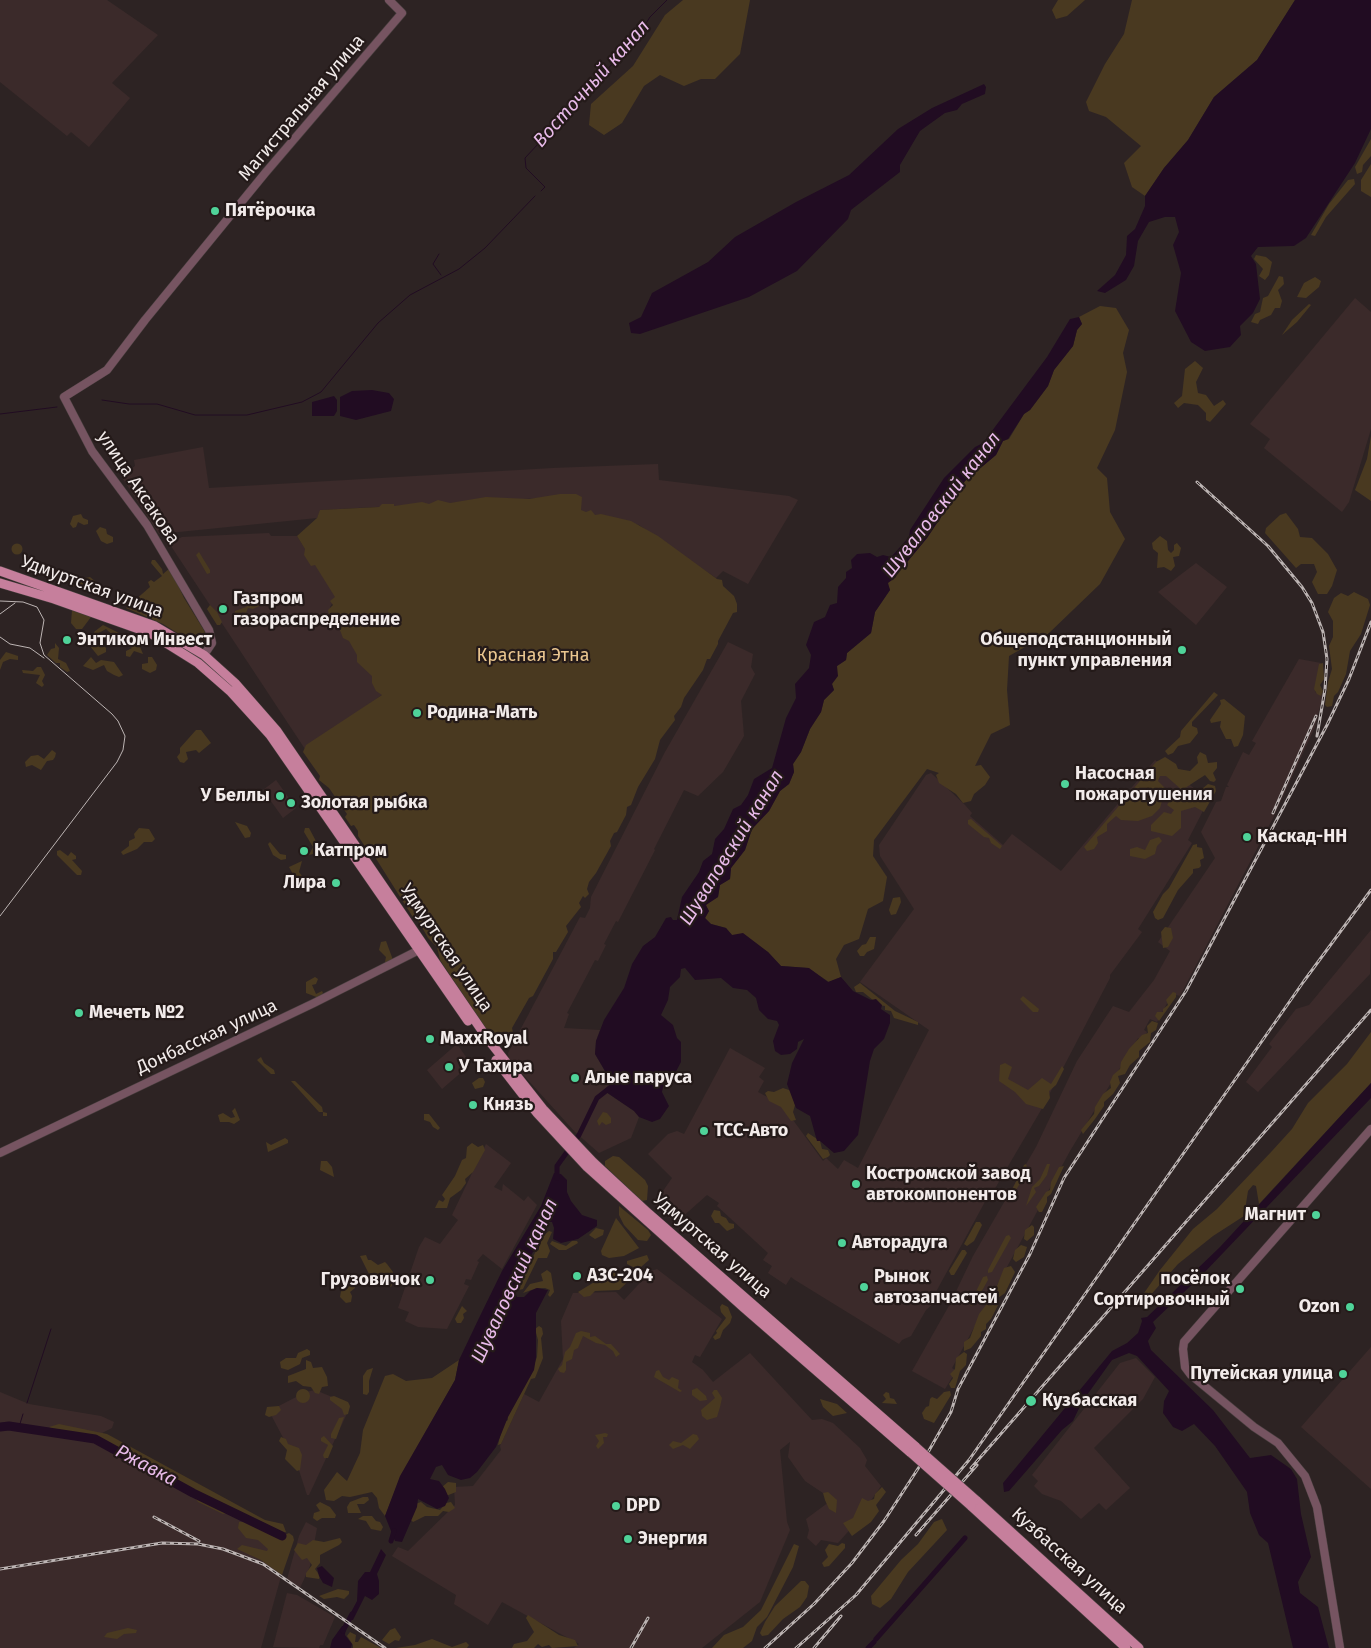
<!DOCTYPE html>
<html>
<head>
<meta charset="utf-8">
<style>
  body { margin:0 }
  canvas { display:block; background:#2d2323 }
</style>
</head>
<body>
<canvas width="1371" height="1648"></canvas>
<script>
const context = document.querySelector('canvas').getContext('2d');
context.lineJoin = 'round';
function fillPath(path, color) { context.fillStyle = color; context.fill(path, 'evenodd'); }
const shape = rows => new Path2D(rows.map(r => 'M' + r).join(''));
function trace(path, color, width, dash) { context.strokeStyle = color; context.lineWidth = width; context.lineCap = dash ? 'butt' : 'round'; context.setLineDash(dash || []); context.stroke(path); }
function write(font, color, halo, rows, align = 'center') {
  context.font = font + ' "Fira Sans",sans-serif'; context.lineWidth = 4.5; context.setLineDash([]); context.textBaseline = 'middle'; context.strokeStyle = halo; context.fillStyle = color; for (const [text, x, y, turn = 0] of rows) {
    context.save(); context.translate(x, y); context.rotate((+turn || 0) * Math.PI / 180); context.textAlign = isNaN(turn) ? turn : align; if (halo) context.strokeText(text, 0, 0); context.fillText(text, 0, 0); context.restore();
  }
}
fillPath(shape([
  [0,0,107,0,158,35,112,83,130,98,89,147,71,132,67,136,0,82],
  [1355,298,1371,312,1371,429,1349,502,1342,512,1264,448,1270,439,1250,424],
  [203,447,209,488,553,468,658,464,659,480,789,496,798,500,748,584,723,571,716,578,639,525,579,512,579,496,321,510,317,518,159,534,121,476,135,466,134,460],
  [269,533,271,536,297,536,336,597,330,607,386,692,305,749,169,543,182,537],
  [1196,563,1227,587,1196,625,1158,592],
  [728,642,753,654,751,667,755,674,741,701,744,736,723,772,698,796,684,790,654,849,655,850,618,922,616,921,604,944,606,945,598,961,595,960,567,1013,569,1014,564,1028,600,1030,596,1041,595,1054,612,1083,606,1092,634,1111,639,1117,631,1138,599,1153,575,1132,509,1059,508,1053,580,917,585,918,590,908,591,897,665,752],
  [1299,659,1321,663,1315,692,1323,694,1315,727,1273,818,1180,996,1172,994,1157,1022,1150,1019,1144,1030,1147,1032,1143,1039,1138,1038,1070,1151,952,1368,956,1371,945,1389,912,1371,950,1304,973,1256,1036,1147,1077,1061,1113,1006,1129,1012,1154,980,1170,951,1158,942,1215,858,1201,832,1216,802,1221,801,1226,787,1229,787,1227,785,1243,752,1249,755,1256,743,1252,741],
  [1155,760,1209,799,1188,840,1192,843,1138,929,1142,932,1110,975,1110,978,1041,1110,990,1197,987,1198,931,1301,934,1303,926,1310,911,1336,902,1340,899,1344,795,1280,791,1277,786,1285,768,1273,772,1266,763,1260,768,1253,717,1206,719,1203,707,1195,680,1219,672,1220,654,1204,672,1178,648,1154,668,1134,677,1131,684,1134,730,1048,765,1068,759,1077,764,1081,758,1092,782,1105,823,1161,826,1158,838,1169,844,1160,858,1168,929,1030,860,982,914,909,880,856,879,845,926,775,931,773,965,805,972,813,970,816,1003,845,1012,834,1061,871],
  [276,780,296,808,283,818,263,790],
  [1371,930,1370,974,1258,1092,1246,1082,1272,1047,1269,1044,1296,1009,1309,1005],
  [457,1044,471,1064,442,1089,427,1070],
  [486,1144,511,1163,494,1187,502,1191,503,1184,524,1201,528,1196,537,1205,502,1269,483,1254,477,1261,479,1262,471,1280,466,1279,464,1284,469,1286,447,1329,418,1327,405,1321,409,1312,398,1308,419,1247,425,1237,440,1244,458,1220,452,1215],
  [657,1269,722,1319,700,1357,695,1355,692,1362,703,1370,713,1382,750,1353,812,1420,822,1419,833,1423,860,1448,867,1460,865,1466,881,1486,854,1525,838,1543,821,1540,816,1546,807,1538,809,1530,806,1519,829,1502,826,1495,805,1481,788,1457,790,1442,780,1450,787,1522,790,1530,760,1602,702,1648,574,1648,579,1644,502,1602,488,1625,454,1604,456,1595,392,1556,398,1547,408,1551,455,1505,454,1487,473,1486,501,1450,500,1446,524,1394,539,1402,563,1359,561,1321,573,1293,616,1292,624,1300,651,1271],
  [1371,1347,1371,1489,1301,1427],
  [1136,1358,1155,1377,1143,1399,1094,1448,1130,1488,1106,1510,1099,1503,1081,1519,1061,1501,1042,1494,1034,1486,1038,1481,1032,1475,1120,1363],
  [315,1390,347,1403,350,1407,309,1495,307,1495,297,1464,269,1411,306,1392],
  [0,1392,29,1404,101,1416,114,1422,112,1428,102,1433,292,1537,261,1648,0,1648],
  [306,1522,317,1528,310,1566,300,1588,287,1579,299,1536],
  [287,1593,297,1595,335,1617,323,1645,320,1645,319,1648,273,1647]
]), '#3b2a2a');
fillPath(shape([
  [683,0,750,0,740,54,715,79,701,79,684,86,660,75,644,86,622,123,604,135,589,125,591,104,633,66,665,15],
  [1058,0,1085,0,1067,16,1056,19,1052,10],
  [1132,0,1295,0,1257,60,1214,97,1188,140,1164,168,1145,196,1132,187,1124,163,1141,146,1106,117,1089,111,1086,102,1105,64,1124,34],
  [1371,139,1371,156,1363,165,1362,172,1357,174,1355,167],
  [1371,164,1371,197,1361,191,1361,180],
  [1354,179,1355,184,1326,217,1315,236,1311,235,1329,204,1348,180],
  [1256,255,1266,257,1272,262,1269,275,1265,280,1259,276,1263,269,1254,259],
  [1279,276,1283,277,1284,284,1278,290,1282,301,1280,308,1275,308,1271,315,1260,320,1258,324,1251,322,1255,314,1260,312,1263,298,1268,296],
  [1315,277,1321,281,1319,287,1306,298,1297,297,1304,283],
  [1309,304,1311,305,1297,322,1282,335,1292,320],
  [1100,306,1116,308,1129,330,1123,353,1127,372,1115,430,1097,468,1107,478,1110,512,1125,539,1100,584,1048,634,1009,656,1007,690,1010,725,991,734,975,766,981,765,990,777,985,785,974,794,971,801,963,803,956,794,939,783,936,775,939,773,927,769,874,840,873,856,887,877,883,901,868,909,859,939,844,945,836,959,841,977,829,982,808,968,781,966,768,952,732,935,726,928,711,924,705,918,709,911,705,905,718,897,720,885,730,879,731,868,745,850,752,829,769,811,780,791,789,784,794,772,793,764,801,752,810,729,821,712,824,700,834,690,832,684,837,666,846,660,847,653,871,633,875,612,890,590,887,583,897,567,903,567,927,538,965,481,996,455,1003,441,1009,439,1024,414,1030,410,1048,386,1054,370,1073,346,1077,330,1082,324,1079,317],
  [1195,361,1203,368,1196,382,1198,393,1206,395,1214,406,1223,400,1226,404,1210,422,1206,420,1206,413,1198,405,1184,403,1178,408,1174,403,1182,396,1185,369],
  [1371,436,1371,501,1355,490,1367,459],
  [560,494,576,494,582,497,581,510,586,512,591,510,595,515,601,514,631,521,658,536,717,579,722,580,723,586,734,596,737,604,737,612,733,613,718,641,718,644,710,659,707,659,703,670,684,698,681,707,674,716,675,720,660,740,655,759,638,787,631,805,627,807,626,815,617,832,614,833,610,841,611,846,596,873,589,882,587,889,589,894,585,898,583,896,579,903,581,907,566,926,568,932,556,952,553,952,553,959,533,996,529,998,512,1028,513,1033,507,1043,504,1043,489,1033,440,960,437,947,428,938,419,922,414,919,375,857,370,854,358,836,358,831,354,825,351,826,345,817,347,814,329,788,319,780,320,776,303,752,306,745,382,695,376,691,372,683,372,676,357,662,357,655,349,641,343,638,338,625,331,625,328,610,333,605,330,601,335,597,315,565,311,566,304,555,305,549,297,536,317,518,320,510,379,507,382,504,394,504,394,506,422,502,429,504,438,500,450,503,486,497,529,499],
  [1286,513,1298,529,1300,537,1312,538,1328,554,1337,570,1332,586,1327,594,1318,594,1312,582,1317,572,1314,564,1301,564,1296,568,1265,533,1266,528,1280,515],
  [81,514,83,518,88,520,88,524,84,525,78,522,76,527,73,528,70,524,73,516],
  [100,527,106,529,107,534,113,537,113,542,107,544,101,541,96,531],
  [1160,536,1167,541,1168,550,1171,553,1174,550,1174,545,1177,543,1181,548,1179,556,1173,557,1175,566,1171,571,1164,567,1157,568,1158,553,1153,549,1152,543],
  '11.5 549a5.5 5.5 0 1 1 11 0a5.5 5.5 0 1 1-11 0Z',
  [199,552,210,570,210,573,207,574,196,555],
  [152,560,155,560,162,569,163,574,170,568,184,598,205,632,207,642,205,645,200,647,163,624,126,608,150,587,148,582,151,580,154,582,162,576,151,563],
  [69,576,73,581,90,577,96,582,95,588,90,592,86,592,83,588,70,585,65,580,65,577],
  [1354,592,1368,599,1370,605,1361,634,1350,651,1346,674,1338,692,1334,696,1332,706,1327,707,1325,705,1328,682,1332,669,1329,646,1333,637,1333,621,1328,612,1334,598,1341,593,1348,596],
  [254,600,259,600,259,606,253,609,248,608,246,613,242,612,239,617,234,616,235,611,246,607],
  [210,605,217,612,222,622,220,625,217,625,207,609],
  [72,610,91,617,82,629,76,629,71,623],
  [103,625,119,633,119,636,115,637,106,629,95,635,94,632],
  [95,638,106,648,106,652,98,656,86,641,88,639],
  [127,638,132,642,138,642,143,654,134,651,130,657,126,656,126,651,132,648,123,643,123,640],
  [55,643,59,648,58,659,66,663,70,671,67,672,60,667,60,663,56,663,47,655,51,649,55,648],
  [6,652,18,656,18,660,10,659,3,662,0,670,0,660],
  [91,657,96,663,101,660,114,662,123,675,119,677,114,675,107,671,104,665,93,670,83,666],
  [148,657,152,657,157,665,156,670,150,673,142,669,142,664,148,663],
  [1323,663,1324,679,1320,685,1323,691,1321,696,1317,694,1314,689,1319,664],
  [37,667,41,667,45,675,42,681,44,685,42,687,36,683,40,675,23,673,22,670,33,671],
  [1214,692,1218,695,1192,722,1192,726,1197,728,1198,733,1190,743,1178,746,1173,753,1168,755,1165,751,1180,737,1181,731],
  [1224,699,1245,716,1243,735,1238,746,1234,747,1231,739,1226,739,1220,727,1221,721,1211,723,1210,720,1221,704,1220,700],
  [196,730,201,730,211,743,199,753,196,750,186,752,188,759,184,763,180,762,177,757,180,753,180,748],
  [52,750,56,753,55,757,53,760,47,761,41,770,32,765,26,767,25,762,31,756,38,755,44,759],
  [1200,752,1206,755,1208,763,1217,762,1217,768,1213,773,1216,780,1214,782,1210,781,1205,775,1182,790,1166,776,1160,776,1158,781,1169,792,1169,799,1162,801,1160,808,1152,816,1138,821,1121,820,1116,816,1107,824,1107,831,1097,837,1098,843,1094,849,1087,851,1084,847,1156,762,1165,757,1176,764,1178,769,1190,771,1198,763,1197,757],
  [1208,784,1215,786,1216,791,1204,812,1195,807,1181,811,1181,828,1172,836,1151,831,1151,825,1164,812,1171,814,1174,810,1167,805,1175,792,1182,794,1190,791,1197,793],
  [971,819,1002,846,1000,849,991,843,989,838,984,837,968,824,968,820],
  [235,822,247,826,251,833,250,837,245,838],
  [139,828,149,829,155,839,152,842,144,842,137,849,123,855,121,852,129,846,129,841,135,838,134,834],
  [305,828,309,828,318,845,321,846,321,850,313,854,309,855,313,847,304,832],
  [1159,837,1162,841,1157,846,1155,854,1145,859,1130,856,1130,849,1137,847,1145,850,1150,840],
  [270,842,280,854,286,855,286,859,281,860,273,855,268,844],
  [1197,844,1197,847,1202,848,1204,858,1200,860,1201,866,1199,868,1193,869,1193,873,1178,890,1163,918,1158,920,1155,918,1153,912,1163,894,1169,888,1193,845],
  [60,850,68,856,71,852,76,856,76,859,72,860,82,871,81,875,77,875,57,855,57,851],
  [302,861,299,872,305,880,301,883,298,877,294,876,289,867],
  [900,897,901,902,896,914,891,915,889,910,893,898],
  [1165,927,1171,928,1173,938,1168,947,1163,948,1161,932],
  [870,937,876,937,874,949,867,952,864,956,860,956,857,951,862,945,866,944],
  [386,941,393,960,388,962,385,962,386,957,379,950,381,942],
  [315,977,318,979,316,984,312,985,316,994,322,991,323,993,319,998,306,993,306,982],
  [860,983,895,1011,918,1022,918,1025,894,1018,891,1011,885,1010,885,1006,879,1005,863,992,856,992,854,987],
  [1173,992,1176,993,1176,997,1159,1021,1155,1016,1157,1012,1163,1012,1163,1009,1168,1005,1166,1000],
  [1023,996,1039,1009,1038,1012,1033,1012,1020,999],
  [1152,1021,1158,1023,1156,1030,1151,1033,1150,1042,1139,1051,1139,1057,1130,1065,1125,1074,1118,1076,1120,1083,1113,1094,1104,1102,1104,1106,1095,1119,1083,1134,1081,1130,1094,1114,1095,1107,1103,1094,1111,1088,1110,1082,1113,1075,1120,1069,1121,1062,1129,1049,1142,1035,1148,1033,1147,1026],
  [1371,1032,1371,1083,1259,1204,1256,1186,1253,1185,1248,1191,1244,1216,1213,1236,1178,1264,1148,1298,1142,1301,1140,1299,1160,1270,1193,1229,1217,1209,1272,1151,1292,1129,1308,1103,1347,1064],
  [261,1057,264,1063,274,1070,275,1074,271,1074,257,1060],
  [1005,1063,1012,1067,1008,1079,1028,1090,1042,1078,1051,1084,1062,1066,1064,1069,1056,1085,1049,1091,1050,1098,1043,1109,1026,1104,1015,1092,999,1081,1000,1065],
  [479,1078,483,1078,485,1082,483,1087,475,1089,472,1083],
  [291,1081,295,1081,322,1107,323,1112,327,1113,327,1116,323,1116,323,1112,319,1112],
  [783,1088,792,1091,795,1105,793,1112,796,1120,791,1121,781,1107,769,1101,765,1093,768,1091,774,1092],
  [235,1108,240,1120,234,1124,229,1122,220,1122,218,1115,223,1113,231,1118,235,1117,232,1111],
  [603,1112,607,1113,611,1118,611,1123,606,1125,602,1122,599,1126,597,1121],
  [424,1114,429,1114,440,1128,438,1130,433,1127,430,1122,424,1120],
  [808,1133,820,1141,822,1149,828,1150,830,1155,828,1157,823,1159,806,1136],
  [285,1138,288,1140,288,1143,268,1152,266,1142,271,1145],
  [472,1143,478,1147,483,1145,485,1150,473,1172,465,1179,466,1183,461,1190,450,1198,447,1208,435,1208,439,1200,443,1202,445,1199,442,1195,455,1176,462,1160,466,1158,467,1147],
  [613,1156,619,1157,645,1180,648,1186,647,1200,642,1201,605,1166,605,1161],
  [321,1161,327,1161,332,1167,334,1177,320,1170],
  [1026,1164,1028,1170,1013,1195,1009,1196,1024,1165],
  [1047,1164,1050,1164,1047,1175,1039,1186,1034,1188,1036,1192,1026,1206,1032,1187,1040,1179],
  [1064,1166,1051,1194,1047,1197,1047,1202,1042,1212,1039,1212,1036,1207,1046,1192,1050,1190,1051,1182,1059,1167],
  [619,1206,648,1230,651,1235,647,1241,638,1240,624,1225,619,1215],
  [714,1210,720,1211,721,1216,726,1218,729,1223,734,1224,734,1228,727,1231,719,1223,715,1223,711,1216],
  [616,1218,639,1248,624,1256,609,1258,602,1255,601,1251],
  [976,1222,980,1222,982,1225,974,1241,967,1246,964,1244],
  [1032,1225,1034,1227,1034,1235,1027,1241,1024,1239,1025,1230],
  [596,1228,604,1230,603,1235,595,1239,589,1235],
  [549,1231,552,1232,547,1243,550,1251,547,1258,538,1258,523,1289,519,1290,518,1286,536,1251,539,1250,539,1244,543,1236],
  [1009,1235,1011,1238,992,1272,988,1273,988,1270,1006,1236],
  [552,1241,566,1246,572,1241,577,1241,578,1243,566,1250,559,1250,550,1244],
  [1021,1245,1027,1247,1024,1257,1016,1262,1013,1259,1015,1250],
  [962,1250,965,1250,967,1253,954,1275,951,1275,949,1271],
  [366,1255,368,1260,371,1260,378,1265,385,1262,387,1264,393,1272,393,1283,391,1287,388,1286,387,1281,383,1281,369,1274,360,1256],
  [647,1255,649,1260,641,1267,637,1269,627,1264,627,1261],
  [1011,1266,1015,1272,1005,1293,998,1298,998,1305,991,1319,986,1324,986,1329,981,1332,981,1336,971,1348,964,1351,964,1342,970,1338,979,1314,993,1296,1004,1268],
  [547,1270,551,1273,554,1292,550,1297,548,1295,550,1290,545,1288,537,1288,523,1293,530,1284,543,1281,541,1274],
  [614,1270,620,1276,625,1271,633,1277,619,1290,595,1291,590,1296,584,1297,578,1292],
  [987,1276,988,1280,974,1305,971,1306,970,1304,983,1277],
  [347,1280,354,1284,355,1288,350,1292,352,1296,351,1302,346,1303,340,1297,341,1291,346,1290,343,1282],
  [722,1304,728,1307,732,1317,730,1323,723,1330,720,1338,715,1340,713,1337,717,1333,716,1331,726,1318,721,1312,720,1307],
  [462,1306,467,1311,463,1314,464,1318,461,1323,457,1323,455,1319],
  [539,1326,542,1328,543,1334,541,1338,543,1358,535,1378,531,1379,501,1444,498,1445,503,1423,508,1420,507,1414,529,1377,537,1357,538,1340,535,1329],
  [581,1331,590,1333,590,1337,595,1336,606,1344,611,1344,620,1354,616,1357,613,1351,605,1345,596,1343,583,1336,578,1348,574,1350,572,1359,566,1362,566,1370,564,1373,560,1372,558,1369,562,1365,565,1352,570,1347,576,1333],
  [307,1349,310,1351,310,1355,302,1358,300,1364,288,1370,281,1368,280,1362,286,1358,296,1358,298,1353],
  [964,1352,967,1354,966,1365,960,1371,955,1388,951,1388,949,1384,953,1378,950,1374,955,1369,956,1358],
  [306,1360,311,1362,313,1368,322,1367,327,1377,328,1386,322,1387,319,1394,315,1393,311,1387,303,1386,296,1381,288,1383,288,1376,306,1369],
  [459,1360,455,1380,401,1476,385,1516,379,1508,377,1498,372,1492,350,1497,342,1496,334,1501,326,1500,324,1490,337,1472,347,1481,360,1453,363,1430,385,1376,393,1374,406,1381,432,1378],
  [373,1368,369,1381,369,1392,367,1395,363,1394,363,1376,367,1370],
  [659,1370,663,1377,669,1380,672,1377,679,1380,678,1388,682,1391,680,1392,654,1377,656,1371],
  [697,1388,706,1396,707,1400,700,1401,692,1395,692,1390],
  '296 1396a7 7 0 1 1 14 0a7 7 0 1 1-14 0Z',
  [714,1390,717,1390,722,1398,720,1407,717,1417,707,1420,702,1416,701,1410,715,1398,712,1393],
  [950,1391,951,1395,934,1423,924,1419,922,1413,926,1407,929,1406,930,1399,932,1397,937,1399,944,1392],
  [886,1392,889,1393,890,1398,894,1399,897,1404,882,1403,886,1399,883,1395],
  [334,1396,348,1402,350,1406,348,1414,344,1415,342,1409,330,1400,330,1397],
  [820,1399,837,1404,847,1413,833,1416,823,1407],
  [279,1406,281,1410,276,1415,269,1417,265,1415,267,1407],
  [344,1417,336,1439,331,1438,331,1434,339,1418],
  [59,1424,107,1434,265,1520,283,1524,286,1532,276,1536,232,1512,223,1514,198,1502,189,1490,129,1458,98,1437,57,1432,49,1427],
  [605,1433,608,1434,607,1437,603,1437,604,1443,598,1449,596,1446,599,1441,595,1435],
  [693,1434,697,1435,699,1439,690,1449,683,1445,673,1449,669,1445,673,1441,681,1443],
  [324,1436,333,1446,328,1458,324,1458,323,1455,328,1445,321,1441,321,1438],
  [281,1437,286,1439,288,1444,299,1448,302,1455,300,1470,297,1471,285,1459,287,1450,279,1441],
  [448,1482,456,1483,456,1492,446,1496,442,1487],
  [882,1487,886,1492,876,1505,879,1511,871,1522,852,1536,843,1523,853,1518,862,1498,868,1501,874,1499,875,1494],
  [828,1492,837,1500,836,1513,829,1509,825,1500,823,1493],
  [363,1497,368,1497,369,1500,364,1504,357,1504,361,1513,348,1513,347,1507,350,1502],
  [320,1502,330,1507,336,1515,335,1518,322,1518,317,1521,313,1518,314,1513,320,1511,316,1505],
  [421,1502,427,1507,440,1510,446,1503,451,1502,455,1508,449,1512,443,1511,438,1516,425,1516,413,1522,409,1518,415,1504],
  [363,1516,372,1516,376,1521,380,1522,383,1527,381,1531,371,1529,366,1521,358,1519],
  [942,1519,947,1530,908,1572,891,1599,880,1608,872,1604,871,1596,901,1560,918,1544,934,1522],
  [239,1522,246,1522,277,1538,289,1533,293,1536,294,1540,282,1575,261,1560,237,1549,242,1545,267,1551,268,1549,258,1540,246,1538,238,1528],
  [340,1538,342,1542,339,1545,320,1555,320,1563,315,1569,320,1576,319,1579,306,1577,306,1573,312,1565,307,1558,302,1560,294,1550,298,1543,306,1545,313,1540,324,1542],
  [842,1543,845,1544,845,1548,829,1566,824,1567,822,1563,828,1557,825,1550,829,1544,838,1546],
  [794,1544,799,1546,793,1567,767,1617,757,1627,752,1641,743,1648,712,1648,724,1635,743,1627,761,1610],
  [801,1581,805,1581,809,1586,807,1597,800,1607,783,1619,768,1635,762,1636,760,1633,765,1622,775,1606],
  [338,1589,349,1591,349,1594,344,1599,337,1597,324,1599,319,1596],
  [528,1615,559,1635,575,1640,578,1646,552,1648,549,1645,542,1647,538,1644,534,1648,512,1648,514,1644,527,1641,534,1632,526,1618],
  [128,1628,137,1630,136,1633,124,1634,117,1639,104,1637,107,1633],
  [395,1628,401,1637,399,1641,395,1640,389,1644,382,1640,390,1630],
  [350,1632,356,1635,355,1642,358,1642,361,1637,381,1648,353,1648,353,1645,347,1636],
  [432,1639,452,1647,466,1642,469,1645,467,1648,396,1648,415,1645]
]), '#493920');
fillPath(shape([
  [1295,0,1371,0,1371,129,1355,163,1306,238,1294,246,1258,247,1251,256,1256,264,1260,299,1253,313,1240,326,1241,335,1230,347,1205,351,1191,342,1175,311,1181,273,1173,245,1179,232,1175,217,1165,217,1149,222,1138,241,1134,266,1126,280,1105,293,1097,291,1115,275,1126,255,1127,236,1135,229,1145,206,1145,196,1164,168,1188,140,1214,97,1257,60],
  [984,84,986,87,985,94,962,104,957,110,945,113,920,131,900,165,900,172,851,210,848,219,797,271,749,297,640,334,631,333,629,323,641,317,652,293,708,262,735,237,796,202,849,175,898,129,932,108],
  [1079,317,1082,324,1077,330,1073,346,1054,370,1048,386,1030,410,1024,414,1008,439,1003,441,996,455,965,481,927,538,903,567,897,567,896,577,888,583,890,590,875,612,871,633,847,653,846,660,837,666,838,676,832,684,834,690,824,700,821,712,810,729,801,752,793,764,794,772,789,784,780,791,769,811,752,829,745,850,731,868,730,879,720,885,718,897,706,905,709,911,705,918,711,924,726,928,732,935,743,933,768,952,781,966,809,968,828,982,841,977,853,991,871,1000,876,999,882,1005,881,1009,890,1015,890,1023,884,1039,874,1049,870,1061,858,1135,844,1151,834,1153,820,1141,817,1141,810,1116,796,1108,787,1084,792,1063,804,1039,798,1042,797,1049,790,1054,781,1055,775,1051,773,1041,779,1025,777,1021,768,1019,759,1010,756,998,747,990,733,988,721,978,695,980,685,968,681,969,680,977,670,987,668,1000,661,1015,673,1025,677,1038,681,1042,681,1062,671,1081,664,1082,662,1092,669,1106,660,1119,652,1122,639,1117,634,1111,606,1092,605,1089,612,1083,595,1054,596,1041,604,1020,624,988,632,964,643,946,655,937,666,918,671,917,673,920,677,920,682,897,699,872,703,861,712,854,715,839,724,829,733,809,741,805,748,795,754,779,772,768,786,718,796,698,795,684,809,668,811,655,806,645,814,622,825,617,830,605,837,603,838,587,846,578,846,572,852,568,851,560,857,554,870,553,877,557,883,555,891,557,909,537,910,530,944,478,975,447,983,443,1047,357,1070,319],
  [372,390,389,393,394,399,391,411,356,420,340,416,340,397,352,391],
  [334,396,337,400,337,411,334,416,312,416,312,402],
  [1371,1083,1371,1098,1203,1274,1153,1322,1156,1328,1148,1341,1151,1350,1213,1410,1250,1458,1271,1455,1291,1469,1297,1479,1301,1514,1311,1557,1298,1582,1300,1593,1318,1607,1329,1648,1293,1648,1268,1543,1259,1535,1250,1513,1247,1492,1215,1446,1194,1424,1182,1431,1173,1427,1163,1413,1164,1401,1169,1391,1137,1356,1129,1353,1112,1360,1082,1402,1073,1421,1062,1430,1009,1491,1004,1492,1003,1483,1112,1351,1127,1343,1138,1333,1142,1321,1141,1318,1147,1317,1220,1247],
  [554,1173,561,1174,567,1180,567,1192,571,1201,582,1215,597,1220,597,1226,578,1239,561,1243,553,1239,554,1228,552,1222,549,1222,538,1249,533,1252,516,1287,515,1293,517,1297,524,1297,530,1291,537,1288,548,1290,536,1313,536,1358,534,1370,508,1417,496,1447,477,1472,470,1478,461,1480,448,1475,442,1465,436,1467,430,1479,439,1481,445,1489,449,1498,445,1506,437,1509,418,1499,417,1507,402,1542,395,1541,385,1516,400,1476,455,1380,459,1360,479,1318,502,1271,541,1206],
  [381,1549,386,1555,377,1574,379,1581,379,1594,372,1600,365,1596,353,1620,349,1620,349,1616,357,1601,358,1581,365,1572,370,1572],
  [322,1566,334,1578,332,1587,323,1583,319,1576,317,1568],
  [342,1626,346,1626,345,1635,352,1644,351,1648,330,1648,332,1640]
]), '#210c22');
trace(shape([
  [541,191,545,187,526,168,525,158,552,129,557,118,581,98,638,36,650,17,667,0],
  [439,254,433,264,441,275],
  [102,400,129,404,157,404,195,415,247,415,302,402,321,392,378,323,410,295,459,269,485,248,535,196],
  [0,414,57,407],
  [27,1403,51,1329],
  [19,1427,23,1414]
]), '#210c22', 1);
trace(shape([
  [557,1178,557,1166,579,1135,597,1098,611,1087],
  [391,1541,394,1531],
  [343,1631,352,1614],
  [876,1639,965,1538],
  [868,1648,874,1642]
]), '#210c22', 5);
trace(shape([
  [0,1427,9,1426,95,1439,193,1493,282,1536]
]), '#210c22', 9);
const minor = shape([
  [204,655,212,643,209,630,147,525,92,451,64,397,107,370,145,320,266,172,402,13,389,0],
  [0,1153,314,1003,423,948],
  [1340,1648,1317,1507,1305,1476,1278,1443,1254,1427,1191,1375,1185,1367,1183,1349,1184,1342,1205,1318,1371,1129]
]);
const major = shape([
  [0,571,155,626,204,655,235,683,277,731,487,1038,543,1109,593,1162,648,1213,916,1447],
  [0,583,54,599,150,633,198,663,230,691,270,735,468,1021],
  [496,1060,537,1113,587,1167,744,1308,911,1453],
  [976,1500,1139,1648],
  [971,1506,1126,1648]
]);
trace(minor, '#493f3f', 9);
trace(major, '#493f3f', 10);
trace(minor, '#765461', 8);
trace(major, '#c67f9c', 9);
trace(shape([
  [0,601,23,602,37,607,44,620,40,643,44,655,112,714,118,721,125,736,123,750,117,762,0,916],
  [0,614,15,603],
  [0,637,10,644,30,648,44,658]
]), '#bcb4b3', 1);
const rail = shape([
  [1197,482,1268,546,1302,587,1312,603,1323,632,1327,659,1325,689,1317,736],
  [1273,813,1316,716],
  [971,1468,1371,1010],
  [154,1517,199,1541],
  [916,1535,977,1465],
  [0,1569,162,1543,198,1544,223,1549,263,1564,385,1648],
  [631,1648,648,1618],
  [765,1648,814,1604,852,1563,884,1521,923,1461,951,1412,958,1389,1030,1254,1064,1178,1186,991,1327,725,1349,679,1371,622],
  [796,1648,856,1595,969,1460,1304,981,1371,890],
  [814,1648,841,1616]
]);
trace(rail, '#bcb4b3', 3);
trace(rail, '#241a19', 1, [4]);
const majorBridge = shape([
  [916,1447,976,1500],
  [911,1453,971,1506]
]);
trace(majorBridge, '#493f3f', 10, []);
trace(majorBridge, '#c67f9c', 9);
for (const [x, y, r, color] of [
  [215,211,5,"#4fd399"],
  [223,609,5,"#4fd399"],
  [67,640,5,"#4fd399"],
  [1182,650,5,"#4fd399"],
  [417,713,5,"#4fd399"],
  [1065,784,5,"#4fd399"],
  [280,796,5,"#4fd399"],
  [291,803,5,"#4fd399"],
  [1247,837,5,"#4fd399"],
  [304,851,5,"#4fd399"],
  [336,883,5,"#4fd399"],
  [79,1013,5,"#4fd399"],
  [430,1039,5,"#4fd399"],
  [449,1067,5,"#4fd399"],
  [575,1078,5,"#4fd399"],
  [473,1105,5,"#4fd399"],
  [704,1131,5,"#4fd399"],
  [856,1184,5,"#4fd399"],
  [1316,1215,5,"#4fd399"],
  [842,1243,5,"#4fd399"],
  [577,1276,5,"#4fd399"],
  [430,1280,5,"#4fd399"],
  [864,1287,5,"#4fd399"],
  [1240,1289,5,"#4fd399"],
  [1350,1307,5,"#4fd399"],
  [1343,1374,5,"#4fd399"],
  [1031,1401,6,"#4fd399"],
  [616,1506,5,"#4fd399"],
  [628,1539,5,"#4fd399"]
]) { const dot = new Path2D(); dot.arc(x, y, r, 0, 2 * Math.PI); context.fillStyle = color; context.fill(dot); trace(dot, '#241a19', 2); }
write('18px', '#f2ebea', '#241a19', [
  ["Магистральная улица",302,108,-50],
  ["улица Аксакова",138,488,56],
  ["Удмуртская улица",92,587,20],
  ["Удмуртская улица",446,948,56],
  ["Донбасская улица",207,1037,-25],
  ["Удмуртская улица",712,1246,41],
  ["Кузбасская улица",1069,1561,42]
]);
write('bold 18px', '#f2ebea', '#241a19', [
  ["Пятёрочка",225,211],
  ["Газпром",233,599],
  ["газораспределение",233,620],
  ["Энтиком Инвест",77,640],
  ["Общеподстанционный",1172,640,"right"],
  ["пункт управления",1172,661,"right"],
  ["Родина-Мать",427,713],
  ["Насосная",1075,774],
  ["пожаротушения",1075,795],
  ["У Беллы",270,796,"right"],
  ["Золотая рыбка",301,803],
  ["Каскад-НН",1257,837],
  ["Катпром",314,851],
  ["Лира",326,883,"right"],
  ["Мечеть №2",89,1013],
  ["MaxxRoyal",440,1039],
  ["У Тахира",459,1067],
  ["Алые паруса",585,1078],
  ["Князь",483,1105],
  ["ТСС-Авто",714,1131],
  ["Костромской завод",866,1174],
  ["автокомпонентов",866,1195],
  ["Магнит",1306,1215,"right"],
  ["Авторадуга",852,1243],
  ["АЗС-204",587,1276],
  ["Рынок",874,1277],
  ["автозапчастей",874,1298],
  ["посёлок",1230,1279,"right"],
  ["Сортировочный",1230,1300,"right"],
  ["Грузовичок",420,1280,"right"],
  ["Ozon",1340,1307,"right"],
  ["Путейская улица",1333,1374,"right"],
  ["Кузбасская",1042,1401],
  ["DPD",626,1506],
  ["Энергия",638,1539]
], 'left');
write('18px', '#e9c58f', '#241a19', [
  ["Красная Этна",533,656]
]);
write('italic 19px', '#e8bae9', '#241a19', [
  ["Восточный канал",592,84,-48],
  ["Шуваловский канал",942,505,-52],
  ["Шуваловский канал",732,848,-58],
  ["Шуваловский канал",515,1281,-65],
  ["Ржавка",146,1466,28]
]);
</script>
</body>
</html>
